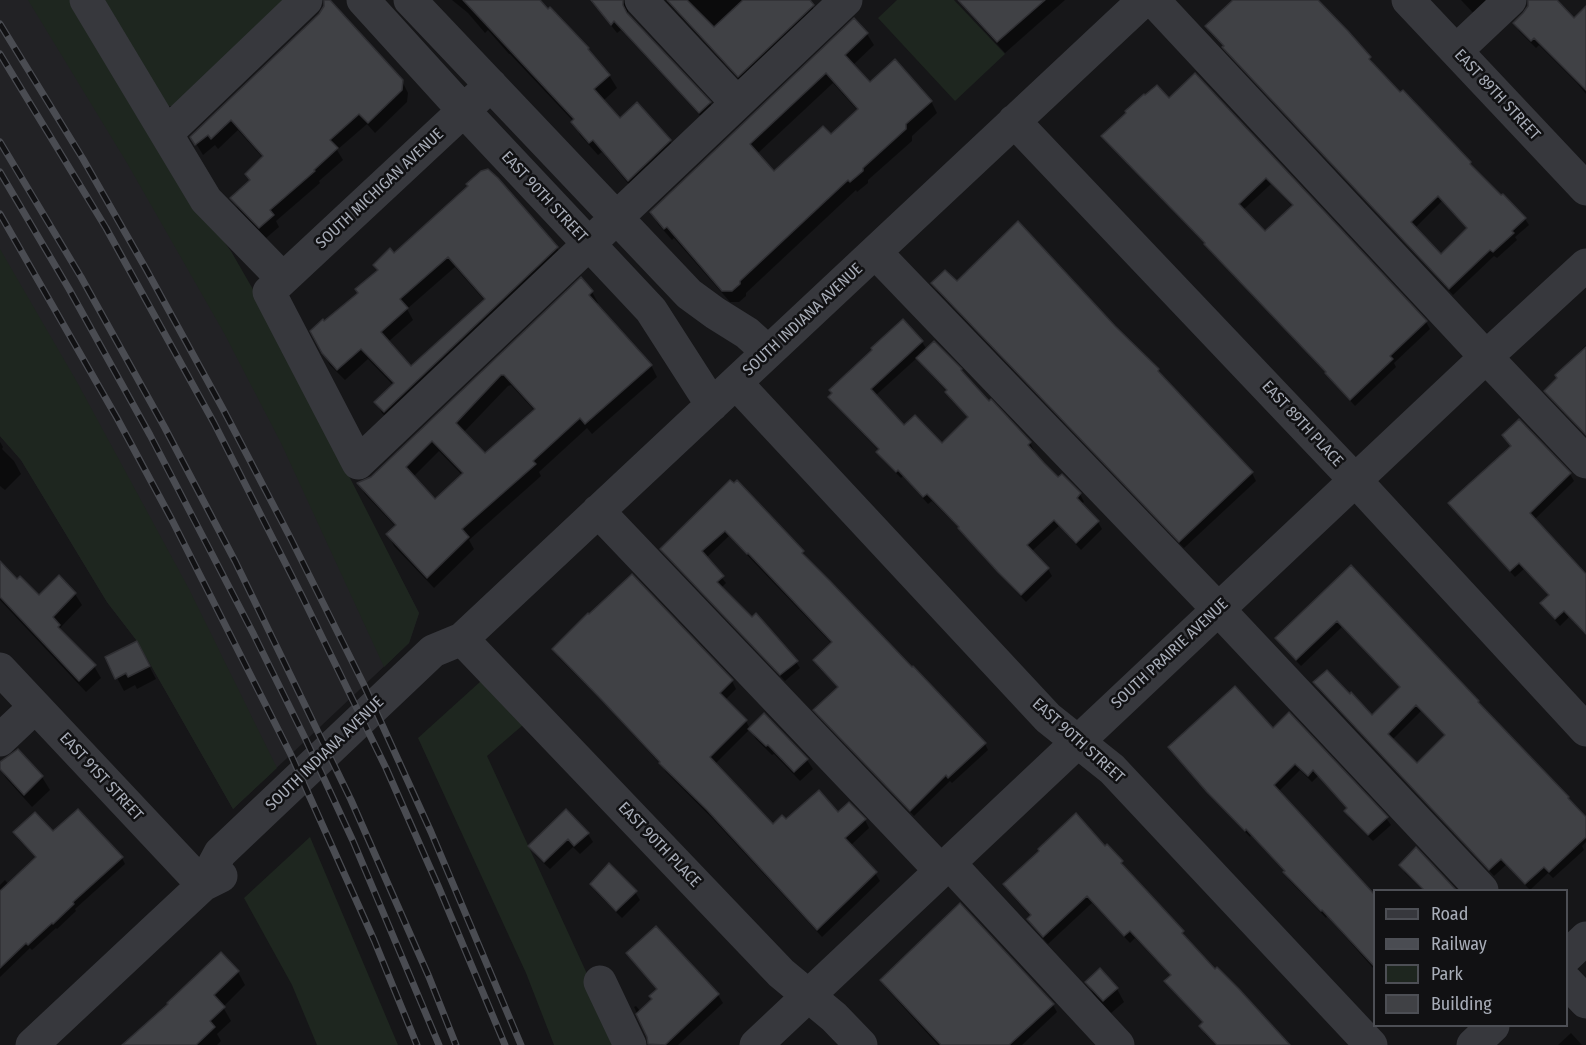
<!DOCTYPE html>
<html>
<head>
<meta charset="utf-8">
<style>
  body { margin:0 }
  #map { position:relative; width:1586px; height:1045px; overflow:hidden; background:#161618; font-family:"Fira Sans Condensed",sans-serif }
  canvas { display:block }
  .legend { position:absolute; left:1373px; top:889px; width:195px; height:138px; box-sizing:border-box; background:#111113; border:2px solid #4d4f55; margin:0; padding:8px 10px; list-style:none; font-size:18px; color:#a8adb8 }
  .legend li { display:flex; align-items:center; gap:12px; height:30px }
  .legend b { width:30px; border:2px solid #4d4f55 }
</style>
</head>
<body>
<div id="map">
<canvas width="1586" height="1045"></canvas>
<ul class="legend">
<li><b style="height:8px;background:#37383d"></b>Road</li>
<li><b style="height:8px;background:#4a4c52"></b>Railway</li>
<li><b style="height:16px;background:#1e261f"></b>Park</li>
<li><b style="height:16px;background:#404145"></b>Building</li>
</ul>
</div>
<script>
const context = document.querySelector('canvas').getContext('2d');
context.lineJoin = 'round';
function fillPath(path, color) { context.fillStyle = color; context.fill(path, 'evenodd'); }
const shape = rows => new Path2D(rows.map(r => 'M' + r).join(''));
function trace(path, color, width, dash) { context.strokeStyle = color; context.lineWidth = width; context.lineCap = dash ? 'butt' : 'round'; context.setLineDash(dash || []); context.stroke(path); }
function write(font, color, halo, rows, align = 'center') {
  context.font = font + ' "Fira Sans Condensed",sans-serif'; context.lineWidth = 5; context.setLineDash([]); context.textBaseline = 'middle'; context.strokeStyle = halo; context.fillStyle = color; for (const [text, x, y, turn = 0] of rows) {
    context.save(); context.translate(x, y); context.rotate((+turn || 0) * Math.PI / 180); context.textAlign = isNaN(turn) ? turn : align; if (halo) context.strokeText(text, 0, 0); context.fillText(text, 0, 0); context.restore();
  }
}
fillPath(shape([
  [0,0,77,0,199,205,232,253,419,613,409,643,233,809,137,641,107,602,21,460,0,436]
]), '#222225');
fillPath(shape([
  [28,0,77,0,199,205,232,253,258,298,419,613,409,643,384,667,281,443,224,333,127,163],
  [101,0,295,0,180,106,167,106],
  [897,0,954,0,1005,54,955,101,878,18],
  [0,249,77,382,189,589,277,768,233,809,137,641,107,602,21,460,0,436],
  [481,681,523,725,487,756,611,1026,618,1045,554,1045,526,973,418,738],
  [310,837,398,1045,317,1045,292,985,244,898]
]), '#1e261f');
fillPath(shape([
  [326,0,328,0,402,81,408,93,407,102,375,133,367,124,337,150,343,160,319,181,320,183,276,221,279,227,266,238,238,209,232,198,251,182,263,158,238,130,218,149,215,145,203,155,192,137,320,14,325,6],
  [452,0,538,0,609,75,617,88,603,101,620,120,670,141,677,154,636,193,602,152,598,155,580,135,574,122,510,54,509,54,488,30,485,33,468,13],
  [591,0,631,0,628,5,628,15,710,103,715,113,706,122,621,30,617,33],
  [665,0,808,0,818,15,744,85],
  [957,0,1065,0,1005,53],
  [1243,0,1316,0,1370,58,1374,64,1373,65,1470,163,1473,168,1501,198,1503,196,1525,219,1529,225,1515,237,1517,240,1497,258,1494,256,1453,295,1228,53,1224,47,1210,33,1207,26],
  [1442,201,1468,230,1441,256,1415,228],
  [1461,0,1495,0,1477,17],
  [1530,0,1554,0,1574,20,1586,26,1586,94,1577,83,1539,45,1536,48,1519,31,1515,23,1530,5],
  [867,34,874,45,853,65,870,84,931,101,937,113,912,136,912,141,868,180,868,183,857,192,856,190,746,293,746,296,739,302,730,302,674,238,672,240,658,224,651,212],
  [833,83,858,111,831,136,773,173,757,154],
  [1195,75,1426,322,1430,329,1394,363,1396,367,1355,406,1331,380,1328,374,1210,251,1207,246,1107,143,1103,137,1169,100],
  [1271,184,1293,207,1265,233,1243,210],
  [497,179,557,248,564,259,391,423,382,413,376,402,393,385,368,359,345,380,330,365,323,353,324,323,359,293,378,271,375,265,394,255],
  [455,267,485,301,411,368,388,342,413,320,407,309],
  [957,283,1114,327,1158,370,1163,378,1252,473,1256,481,1184,548,937,291,933,284],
  [592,292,598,303,596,305,651,365,657,377,592,434,587,428,539,472,541,476,469,540,474,549,434,588,394,546,388,534,396,527,365,494,359,484,372,478],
  [511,385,535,411,485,456,463,433,508,386],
  [439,451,462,475,435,501,413,477],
  [922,342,927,350,963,375,1030,443,1034,450,1033,452,1058,479,1080,494,1084,502,1081,504,1098,522,1102,529,1081,550,1059,526,1031,552,1048,569,1052,576,1026,602,986,560,962,531,932,501,928,504,903,476,901,478,882,459,878,452,879,451,834,404,830,397],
  [918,357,923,366,947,392,951,400,969,418,942,445,904,427,875,396],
  [1586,345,1586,436,1550,398,1546,391,1582,352,1581,350],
  [1503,435,1570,474,1574,481,1534,520,1586,575,1586,635,1569,617,1560,626,1546,610,1542,603,1549,596,1524,569,1515,577,1454,510,1450,503,1512,447],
  [0,442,3,447,2,449,14,461,21,474,5,490,0,486],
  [730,482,803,552,807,558,985,744,988,750,952,783,950,781,914,816,819,716,815,710,839,688,818,667,814,660,832,644,729,536,706,558,726,583,721,588,796,662,800,668,785,681,665,555,662,549],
  [0,563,16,581,39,597,75,594,82,605,60,628,64,636,94,666,101,678,86,692,0,600],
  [1351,567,1478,702,1483,709,1586,820,1586,842,1582,846,1584,850,1553,878,1548,873,1530,890,1506,865,1494,876,1319,690,1315,683,1372,717,1401,688,1342,627,1301,666,1281,645,1277,638],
  [1421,711,1446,737,1416,765,1392,740],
  [554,649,732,681,736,689,725,700,746,721,750,729,807,760,813,769,800,781,774,754,772,755,756,739,750,729,715,764,773,826,786,821,838,814,865,820,869,828,850,846,875,873,880,881,822,937,713,819,666,772,663,767,606,705,559,658],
  [144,656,156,679,137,689,135,685,124,691,117,678],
  [1273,730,1386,818,1391,825,1373,841,1350,819,1346,812,1348,809,1318,776,1312,782,1300,770,1278,792,1374,896,1374,969,1327,916,1326,918,1289,880,1285,872,1251,835,1250,837,1213,799,1174,754,1169,747],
  [18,751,42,777,50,790,32,807,6,778,0,768,0,764],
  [15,833,53,833,122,858,125,864,75,909,76,911,57,929,56,928,32,950,30,948,0,977,0,885,5,880,9,885,37,859,18,839],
  [588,834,593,842,580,854,573,847,550,869,535,855,530,846],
  [1107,846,1122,862,1126,870,1183,932,1187,940,1289,1045,1216,1045,1205,1034,1200,1026,1203,1023,1171,989,1166,982,1171,976,1135,938,1130,943,1092,903,1048,944,1033,927,1028,919,1031,917,1009,892,1005,885],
  [1401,865,1455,890,1423,890,1405,873],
  [591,884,635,892,640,900,622,918,596,892],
  [656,928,718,995,723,1003,678,1045,651,1045,648,1036,634,1007,636,1006,641,1012,653,1000,658,990,632,961,628,953],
  [221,955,238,972,245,985,223,1007,231,1021,217,1034,221,1041,217,1045,124,1045],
  [882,980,1053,1005,1057,1012,1022,1045,938,1045,886,988],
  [1087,982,1117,989,1124,1002,1111,1013,1094,995],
  [1571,1033,1582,1045,1558,1045]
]), '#0007');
const building = shape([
  [324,0,330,0,403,80,402,90,368,123,359,114,330,140,338,148,314,170,315,171,270,210,274,215,259,228,230,198,250,180,245,174,263,156,231,120,211,139,208,135,195,145,190,137,319,14,324,6,324,0],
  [463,0,540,0,548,9,550,7,589,48,588,49,610,75,594,89,620,118,637,102,671,140,628,181,593,140,589,143,571,122,574,119,463,0],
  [591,0,623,0,623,5,627,13,711,102,699,113,614,21,611,25,591,0],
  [667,0,687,0,714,27,743,0,810,0,814,5,738,77,667,0],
  [958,0,1045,0,997,42,958,0],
  [1233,0,1318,0,1348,31,1371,57,1369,59,1400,92,1403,90,1471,162,1470,164,1501,195,1503,194,1526,218,1512,231,1514,233,1493,252,1490,250,1449,289,1222,47,1224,46,1205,26,1233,0],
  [1438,196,1467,228,1441,254,1411,222,1438,196],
  [1528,0,1557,0,1574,18,1586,6,1586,90,1534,38,1531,41,1513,23,1523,13,1528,6,1528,0],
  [854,18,868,33,845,55,870,82,895,59,932,101,906,124,906,129,863,168,863,171,850,182,848,180,740,281,740,284,732,291,722,291,667,227,664,229,650,212,854,18],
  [826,73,858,109,831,134,823,126,774,171,750,144,826,73],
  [1195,73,1427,321,1390,356,1393,359,1350,400,1325,373,1326,372,1204,244,1205,243,1101,136,1126,113,1125,111,1144,94,1145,95,1157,85,1169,98,1195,73],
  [1266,178,1293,205,1265,231,1239,204,1266,178],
  [488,169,498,178,558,247,384,412,374,402,394,383,361,349,337,370,322,353,310,331,323,319,324,321,358,293,355,289,378,270,373,265,390,248,394,253,468,186,466,184,481,171,488,169],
  [448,257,485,299,411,366,381,332,408,308,400,299,448,257],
  [1018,221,1115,326,1159,369,1158,371,1253,472,1179,542,931,283,945,270,957,281,1018,221],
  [581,277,593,291,589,295,652,365,585,424,580,418,533,461,536,464,462,529,469,537,427,578,386,534,396,525,357,483,371,477,581,277],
  [501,375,504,375,535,409,485,453,456,423,501,375],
  [432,441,463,473,435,499,406,467,432,441],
  [903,319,923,341,871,389,904,425,915,415,942,443,968,417,945,392,947,390,916,358,934,341,962,369,961,370,989,401,991,399,1031,442,1028,445,1044,463,1058,477,1062,474,1081,493,1077,498,1099,521,1076,543,1054,520,1027,545,1049,568,1021,595,998,572,958,528,959,527,927,494,923,497,898,470,896,472,876,452,879,449,828,397,832,393,829,390,872,350,871,348,903,319],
  [1586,347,1586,435,1544,391,1557,378,1555,375,1586,347],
  [1519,419,1571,473,1530,513,1586,574,1586,634,1564,611,1555,619,1540,603,1549,595,1519,563,1510,571,1448,503,1511,446,1502,435,1519,419],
  [730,480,734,483,737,480,804,551,802,553,830,581,912,667,913,666,986,743,948,778,946,775,910,811,813,710,838,687,813,660,832,642,748,553,747,554,725,531,702,551,724,576,717,582,752,617,756,613,798,661,780,675,660,549,730,480],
  [0,561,17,579,20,576,39,595,59,575,76,593,53,617,60,625,58,627,96,665,79,681,0,597,0,561],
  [1351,565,1479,701,1478,702,1569,797,1568,798,1586,817,1586,837,1549,872,1544,867,1525,884,1501,859,1489,870,1313,682,1327,670,1350,694,1351,692,1372,715,1400,687,1337,621,1296,660,1275,638,1351,565],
  [1416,705,1445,735,1417,763,1388,734,1416,705],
  [632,574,733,680,720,693,747,720,710,757,773,824,782,815,786,819,819,790,838,812,849,802,866,819,845,838,877,872,817,930,707,810,659,763,660,762,599,697,552,649,588,613,589,614,632,574],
  [137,641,150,666,128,677,126,673,115,679,105,657,137,641],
  [1235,686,1273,728,1289,712,1388,817,1368,835,1344,811,1347,808,1313,770,1308,776,1295,764,1274,785,1374,894,1374,966,1322,910,1321,911,1283,872,1285,871,1246,829,1245,831,1207,792,1168,747,1235,686],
  [764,713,808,759,794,772,768,745,766,746,748,729,764,713],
  [18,749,43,776,24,795,0,769,0,762,18,749],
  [78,809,123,857,73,902,74,904,53,924,52,923,28,945,26,943,0,968,0,891,36,857,13,832,35,812,53,831,78,809],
  [566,809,589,833,574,846,568,839,544,862,528,846,566,809],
  [1076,813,1105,846,1107,844,1123,861,1121,863,1184,931,1182,933,1215,969,1217,967,1239,989,1290,1045,1217,1045,1199,1026,1203,1022,1164,981,1171,975,1130,931,1124,936,1087,896,1043,937,1027,919,1031,915,1003,884,1039,851,1038,849,1076,813],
  [1416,847,1457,891,1425,891,1399,865,1416,847],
  [609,863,637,891,616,911,590,884,609,863],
  [960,903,1054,1004,1009,1045,941,1045,880,980,960,903],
  [656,926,719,994,665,1045,648,1044,647,1037,636,1014,652,999,649,996,657,989,626,953,656,926],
  [221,952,239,971,214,995,225,1007,210,1021,215,1027,196,1045,122,1045,168,1004,167,1003,221,952],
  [1100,968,1118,988,1103,1001,1085,982,1100,968]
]);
fillPath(building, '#404145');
trace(building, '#303034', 1.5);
trace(shape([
  [86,0,206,200,283,279],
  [363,0,464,111,651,310,712,405],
  [410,0,689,294,715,313,747,333,768,352],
  [641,0,737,103],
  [1153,0,1486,357,1586,462],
  [1408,0,1586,189],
  [1456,51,1510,0],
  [491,85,269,292,358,463,846,0],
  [1014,121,1355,480,1586,730],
  [167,133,306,0],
  [876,253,1218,609,1482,890],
  [736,383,1048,718,1112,769,1371,1045],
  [598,511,941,871],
  [462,639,781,973,834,1017,861,1045],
  [0,669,203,885],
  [0,740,35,707],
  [949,863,1118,1045],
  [203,885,220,853,433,651,462,639,1144,0],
  [1566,957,1586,938],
  [1566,981,1586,1002],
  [600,982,630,1045],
  [32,1045,203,885,221,876],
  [756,1045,1486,357,1586,265],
  [1473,1045,1493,1026]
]), '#37383d', 33);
const rail = shape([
  [0,24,83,159,146,269,223,409,291,539,364,685,431,832,521,1045],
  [0,54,106,228,214,423,302,596,386,768,439,888,505,1045],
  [0,142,81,277,165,428,235,561,351,800,429,977,456,1045],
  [0,172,69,289,150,435,253,633,306,740,353,841,439,1045],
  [0,214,117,418,172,520,291,755,374,940,417,1045]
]);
trace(rail, '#4a4c52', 7);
trace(rail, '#111113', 4.5, [14]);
write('16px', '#a8adb8', '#111113', [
  ["EAST 89TH STREET",1497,95,47],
  ["SOUTH MICHIGAN AVENUE",380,189,-43],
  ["EAST 90TH STREET",544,197,47],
  ["SOUTH INDIANA AVENUE",803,320,-43],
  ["EAST 89TH PLACE",1302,424,47],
  ["SOUTH PRAIRIE AVENUE",1170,654,-43],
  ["EAST 90TH STREET",1078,741,42],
  ["SOUTH INDIANA AVENUE",325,754,-44],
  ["EAST 91ST STREET",101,777,47],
  ["EAST 90TH PLACE",659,845,46]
]);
</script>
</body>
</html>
